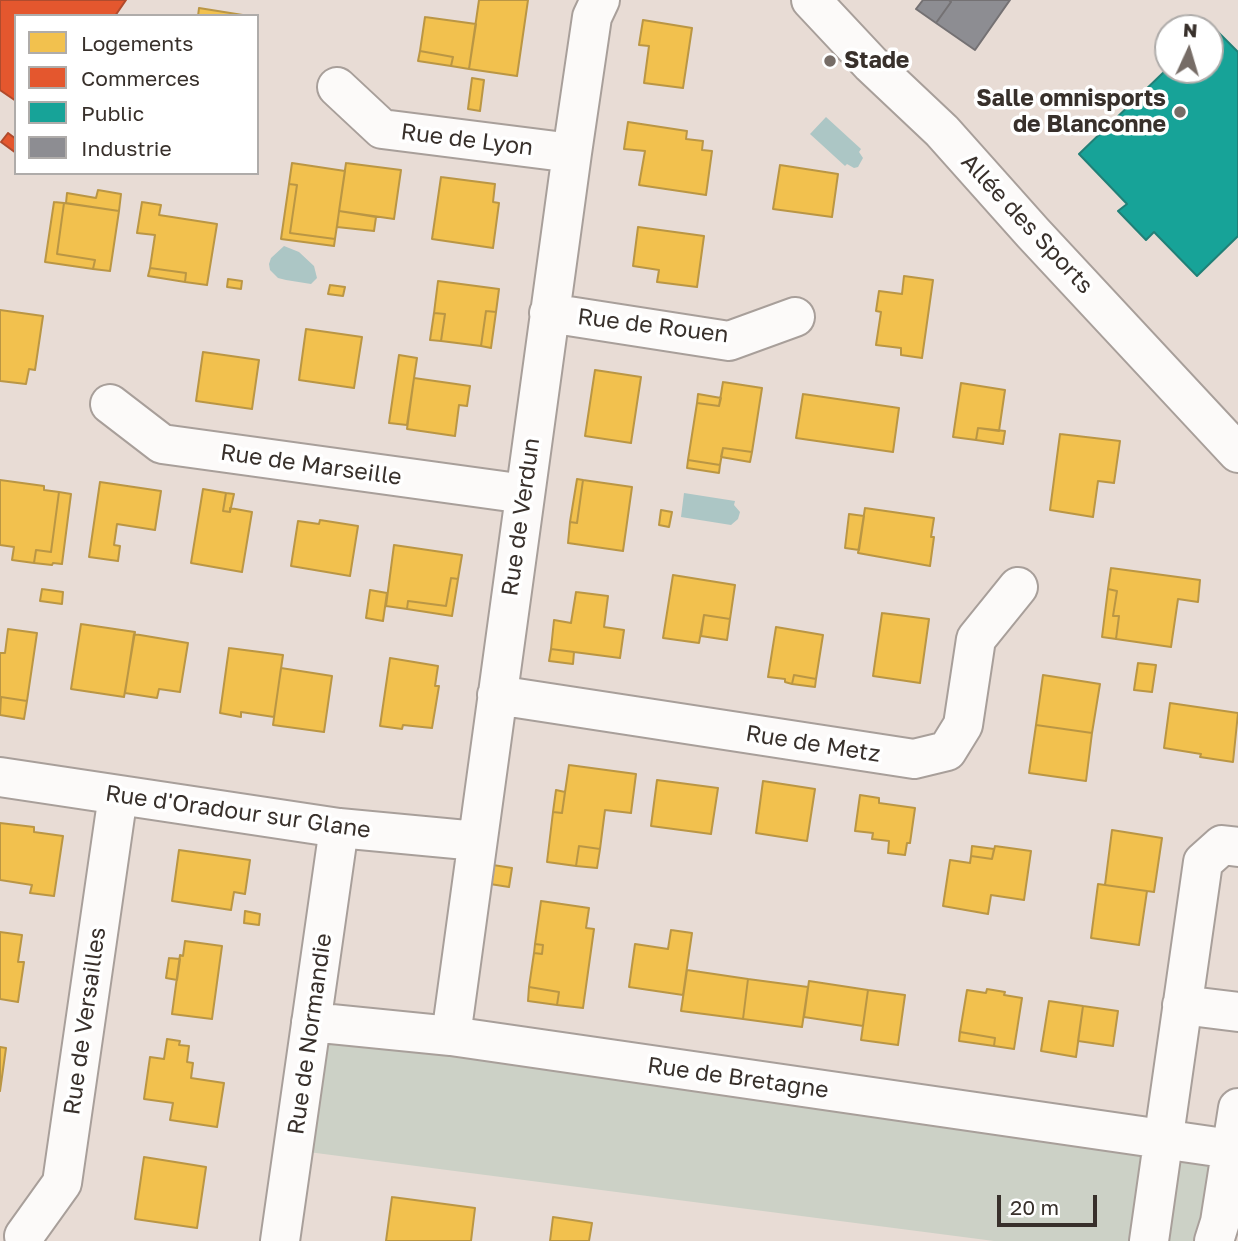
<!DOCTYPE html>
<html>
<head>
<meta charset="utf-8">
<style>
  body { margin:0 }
  #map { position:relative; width:1238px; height:1241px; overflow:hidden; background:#e8dcd5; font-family:"Golos Text",sans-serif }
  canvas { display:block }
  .legend { position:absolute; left:14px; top:14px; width:245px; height:161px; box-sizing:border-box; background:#fff; border:2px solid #afacaa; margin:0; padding:9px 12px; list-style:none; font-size:21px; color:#38302b }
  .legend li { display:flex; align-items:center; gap:14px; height:35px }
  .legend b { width:35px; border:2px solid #afacaa }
  .north { position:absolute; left:1154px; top:14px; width:70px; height:70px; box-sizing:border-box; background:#fff; border:2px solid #afacaa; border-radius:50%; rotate:4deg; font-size:19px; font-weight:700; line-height:28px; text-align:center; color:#38302b }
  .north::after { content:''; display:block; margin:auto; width:24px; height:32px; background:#766c66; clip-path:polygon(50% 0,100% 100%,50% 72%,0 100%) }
  .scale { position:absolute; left:997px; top:1195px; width:100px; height:32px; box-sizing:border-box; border:4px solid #38302b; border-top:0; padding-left:9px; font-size:21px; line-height:24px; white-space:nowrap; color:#38302b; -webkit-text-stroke:5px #fff; paint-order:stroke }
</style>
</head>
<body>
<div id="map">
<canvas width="1238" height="1241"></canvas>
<ul class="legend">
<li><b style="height:19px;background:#f2c14e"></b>Logements</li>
<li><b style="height:19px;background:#e4572e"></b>Commerces</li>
<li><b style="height:19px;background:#17a398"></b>Public</li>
<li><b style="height:19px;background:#8d8d92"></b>Industrie</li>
</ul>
<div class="north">N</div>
<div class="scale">20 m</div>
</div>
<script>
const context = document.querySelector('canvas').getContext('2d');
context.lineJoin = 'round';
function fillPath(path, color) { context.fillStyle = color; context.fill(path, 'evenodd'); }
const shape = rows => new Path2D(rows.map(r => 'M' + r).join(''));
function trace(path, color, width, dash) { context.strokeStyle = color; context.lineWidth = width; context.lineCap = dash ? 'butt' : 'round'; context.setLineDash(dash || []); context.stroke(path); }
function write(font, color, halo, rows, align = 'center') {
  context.font = font + ' "Golos Text",sans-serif'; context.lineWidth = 7; context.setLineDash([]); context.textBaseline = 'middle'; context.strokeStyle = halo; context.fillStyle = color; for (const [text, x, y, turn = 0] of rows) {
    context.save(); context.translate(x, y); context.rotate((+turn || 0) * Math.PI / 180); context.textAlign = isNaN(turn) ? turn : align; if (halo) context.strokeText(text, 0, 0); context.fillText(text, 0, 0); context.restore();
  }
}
fillPath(shape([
  [311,1022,1231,1149,1214,1241,994,1241,293,1150]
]), '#ccd1c6');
fillPath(shape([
  [826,117,861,149,859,152,863,158,858,167,854,168,847,164,845,166,810,134],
  [284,246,299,252,314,266,317,278,311,284,286,280,278,278,270,270,269,264,271,258],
  [684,493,735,501,734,505,740,512,738,519,731,525,681,517]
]), '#acc6c5');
const homes = shape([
  [479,0,528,0,517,76,469,69,479,0],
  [199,8,249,16,198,16,199,8],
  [425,17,476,24,469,69,451,66,453,57,420,51,425,17],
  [643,20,692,28,683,88,644,83,649,46,639,45,643,20],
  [420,51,453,57,451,66,418,61,420,51],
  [472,78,484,80,480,111,468,109,472,78],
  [628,122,687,131,686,139,703,141,702,150,712,151,706,195,639,185,645,151,624,149,628,122],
  [292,163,345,171,335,239,290,233,297,185,289,184,292,163],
  [346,163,401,170,394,219,339,211,346,163],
  [780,165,838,174,832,217,773,209,780,165],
  [441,177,495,184,493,202,499,203,493,248,432,239,441,177],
  [289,184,297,185,290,233,335,239,334,246,281,239,289,184],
  [98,190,121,194,119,211,66,203,67,193,96,198,98,190],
  [54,202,64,203,57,254,95,260,93,269,45,262,54,202],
  [142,202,161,205,159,215,217,224,207,285,185,282,186,273,150,268,155,235,137,233,142,202],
  [64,203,119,211,110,271,93,269,95,260,57,254,64,203],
  [339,211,376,217,374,231,337,227,339,211],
  [638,227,704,236,697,287,657,282,659,270,633,266,638,227],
  [150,268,186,273,185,282,148,276,150,268],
  [904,276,933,280,922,358,901,355,901,348,876,345,881,312,876,311,879,291,902,294,904,276],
  [228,279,242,281,241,289,227,287,228,279],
  [438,281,499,289,496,312,486,311,481,346,441,341,445,314,434,313,438,281],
  [330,285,345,287,343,296,328,294,330,285],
  [0,310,43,316,35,370,29,369,26,384,0,381,0,310],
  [486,311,496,312,491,348,481,346,486,311],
  [434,313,445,314,441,341,430,340,434,313],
  [306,329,362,337,354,388,299,380,306,329],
  [203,352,259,360,252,409,196,401,203,352],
  [399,355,417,358,407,425,389,423,399,355],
  [595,370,641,377,631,443,585,436,595,370],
  [414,378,470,386,467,406,459,405,455,436,407,429,414,378],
  [723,382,762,388,752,452,723,448,720,465,688,460,697,403,719,406,723,382],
  [961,383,1005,390,999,431,978,428,976,440,953,437,961,383],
  [698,394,721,398,719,406,697,403,698,394],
  [803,394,899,408,893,452,796,438,803,394],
  [978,428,1005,431,1003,444,976,440,978,428],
  [1060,434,1120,441,1114,483,1098,481,1093,517,1050,510,1060,434],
  [723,448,752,452,750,462,721,457,723,448],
  [688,460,720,465,719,473,687,468,688,460],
  [577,479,583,480,577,523,570,522,577,479],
  [0,480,44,486,44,490,59,492,51,552,36,550,34,563,12,560,14,547,0,545,0,480],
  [583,480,632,487,623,551,568,543,570,522,577,523,583,480],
  [100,482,161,491,155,530,117,524,114,545,120,546,118,561,89,557,100,482],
  [203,489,226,493,223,511,230,512,230,508,252,512,242,572,191,563,203,489],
  [59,492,71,494,62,564,53,563,52,565,34,563,36,550,51,552,59,492],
  [226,493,234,494,230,512,223,511,226,493],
  [865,508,934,518,931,537,934,537,930,566,858,553,865,508],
  [661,510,672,512,669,527,659,525,661,510],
  [849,514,864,516,859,550,845,548,849,514],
  [320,520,358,526,350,576,291,566,298,521,319,524,320,520],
  [394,545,462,555,458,579,451,578,446,606,408,601,407,609,386,606,394,545],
  [1111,568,1200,580,1198,602,1178,599,1171,647,1116,639,1119,616,1113,616,1117,591,1108,589,1111,568],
  [673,575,735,585,730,619,704,615,699,643,663,638,673,575],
  [451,578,458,579,452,616,407,609,408,601,446,606,451,578],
  [42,589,63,592,62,604,40,601,42,589],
  [1108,589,1117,591,1113,616,1119,616,1116,639,1102,637,1108,589],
  [370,590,387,593,383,621,366,618,370,590],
  [576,592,608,596,604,627,624,630,620,658,551,649,554,620,571,623,576,592],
  [882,613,929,619,920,683,873,676,882,613],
  [704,615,730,619,727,640,701,636,704,615],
  [81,624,135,632,124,697,71,689,81,624],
  [776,627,823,635,816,679,794,675,792,684,785,682,785,679,768,677,776,627],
  [8,629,37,633,27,701,1,697,0,700,0,653,5,653,8,629],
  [134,634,188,643,180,692,159,689,157,698,125,693,134,634],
  [229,648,283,655,274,717,241,712,241,717,220,713,229,648],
  [551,649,574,652,573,664,549,661,551,649],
  [390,658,438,666,435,686,439,686,432,728,403,725,402,729,380,726,390,658],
  [1138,663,1156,665,1152,692,1134,690,1138,663],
  [281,668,332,676,324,732,273,725,281,668],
  [794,675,816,679,815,687,792,684,794,675],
  [1043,675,1100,684,1092,733,1036,725,1043,675],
  [1,697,27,701,24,719,0,715,1,697],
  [1170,703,1238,713,1233,762,1200,757,1201,754,1164,748,1170,703],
  [1036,725,1092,733,1086,781,1029,773,1036,725],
  [569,765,636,774,631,813,605,810,600,849,579,846,576,866,547,862,553,812,562,813,569,765],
  [657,780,718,788,711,834,651,826,657,780],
  [763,781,815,789,807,841,756,833,763,781],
  [556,790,565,792,562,813,553,812,556,790],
  [860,795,879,798,879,803,915,808,910,843,907,843,905,855,888,853,889,841,872,839,873,833,855,831,860,795],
  [0,823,34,827,34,832,63,836,54,896,30,893,32,885,0,880,0,823],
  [1112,830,1162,838,1154,892,1105,885,1112,830],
  [579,846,600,849,597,868,576,866,579,846],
  [972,846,994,849,992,859,971,856,972,846],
  [995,846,1031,851,1024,900,991,895,988,914,943,906,950,860,970,863,971,856,992,859,995,846],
  [179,850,250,860,245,894,234,892,231,910,172,901,179,850],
  [493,865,512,868,509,887,490,884,493,865],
  [1098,884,1147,891,1139,945,1091,938,1098,884],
  [541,901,589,908,586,928,594,929,583,1008,557,1005,559,992,529,987,534,953,542,954,543,945,535,944,541,901],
  [245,911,260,914,259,925,244,923,245,911],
  [671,930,692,933,683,995,629,987,635,944,668,949,671,930],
  [0,932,22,935,18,962,24,962,18,1002,0,999,0,932],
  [185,941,222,946,212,1019,172,1014,180,955,183,956,185,941],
  [535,944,543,945,542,954,534,953,535,944],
  [169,958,180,959,177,980,166,978,169,958],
  [687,970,748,979,743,1019,681,1011,687,970],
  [748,979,808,987,802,1027,743,1019,748,979],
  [809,981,868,990,863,1026,804,1017,809,981],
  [529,987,559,992,557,1005,528,1001,529,987],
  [987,989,1005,992,1004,995,1022,998,1014,1049,994,1046,995,1038,960,1032,967,990,986,993,987,989],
  [868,990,905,995,898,1045,861,1040,868,990],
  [1049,1001,1083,1006,1076,1057,1041,1051,1049,1001],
  [1083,1006,1118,1011,1113,1046,1078,1041,1083,1006],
  [960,1032,995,1038,994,1046,959,1041,960,1032],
  [167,1039,180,1041,179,1045,189,1046,187,1062,193,1063,191,1078,224,1083,217,1127,170,1120,173,1103,144,1099,150,1057,164,1059,167,1039],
  [0,1047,6,1048,0,1091,0,1047],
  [144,1157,206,1167,197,1228,135,1219,144,1157],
  [392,1197,475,1208,471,1241,386,1241,392,1197],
  [553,1217,592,1223,589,1241,550,1241,553,1217]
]);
fillPath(homes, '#f2c14e');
trace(homes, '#ba9644', 2);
const shops = shape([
  [0,0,126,0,115,16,16,16,16,101,0,90,0,0],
  [8,133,16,139,16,153,1,142,8,133]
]);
fillPath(shops, '#e4572e');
trace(shops, '#b04b2d', 2);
const public = shape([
  [1212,26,1238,52,1238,236,1197,276,1154,232,1146,240,1118,211,1127,204,1079,154,1168,68,1168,70,1210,70,1210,28,1212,26]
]);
fillPath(public, '#17a398');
trace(public, '#218077', 2);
const industry = shape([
  [923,0,949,0,951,2,936,23,916,9,923,0],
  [949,0,1010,0,975,50,936,23,951,2,949,0]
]);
fillPath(industry, '#8d8d92');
trace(industry, '#747173', 2);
const minor = shape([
  [811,0,871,64,942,131,1033,233,1238,453],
  [337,87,382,129,572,153],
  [549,313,729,341,795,317],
  [110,404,162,444,525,494],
  [497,695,914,759,947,751,963,725,976,639,1018,587],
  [0,777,339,828,477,841],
  [1182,1005,1238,1012],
  [311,1022,451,1036,1231,1149],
  [451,1036,572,153,592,17,600,0],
  [24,1236,62,1183,118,795],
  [280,1241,339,828],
  [1149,1241,1203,862,1222,845,1238,847],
  [1214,1241,1220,1222,1238,1108]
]);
trace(minor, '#a89f9a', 42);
trace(minor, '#fcfaf9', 38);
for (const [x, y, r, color] of [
  [830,61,7,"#766c66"],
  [1180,112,7,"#766c66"]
]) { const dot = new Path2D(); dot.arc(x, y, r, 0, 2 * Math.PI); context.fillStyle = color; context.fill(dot); trace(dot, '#fff', 2.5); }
write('bold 23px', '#38302b', '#fff', [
  ["Stade",844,61],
  ["Salle omnisports",1166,99,"right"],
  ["de Blanconne",1166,125,"right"]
], 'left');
write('23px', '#38302b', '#fff', [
  ["Rue de Lyon",467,140,7],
  ["Allée des Sports",1027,224,47],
  ["Rue de Rouen",653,326,7],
  ["Rue de Marseille",311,465,8],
  ["Rue de Verdun",521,517,-82],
  ["Rue de Metz",813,744,9],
  ["Rue d'Oradour sur Glane",238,812,8],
  ["Rue de Versailles",85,1021,-82],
  ["Rue de Normandie",310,1034,-82],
  ["Rue de Bretagne",738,1078,8]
]);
</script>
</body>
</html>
